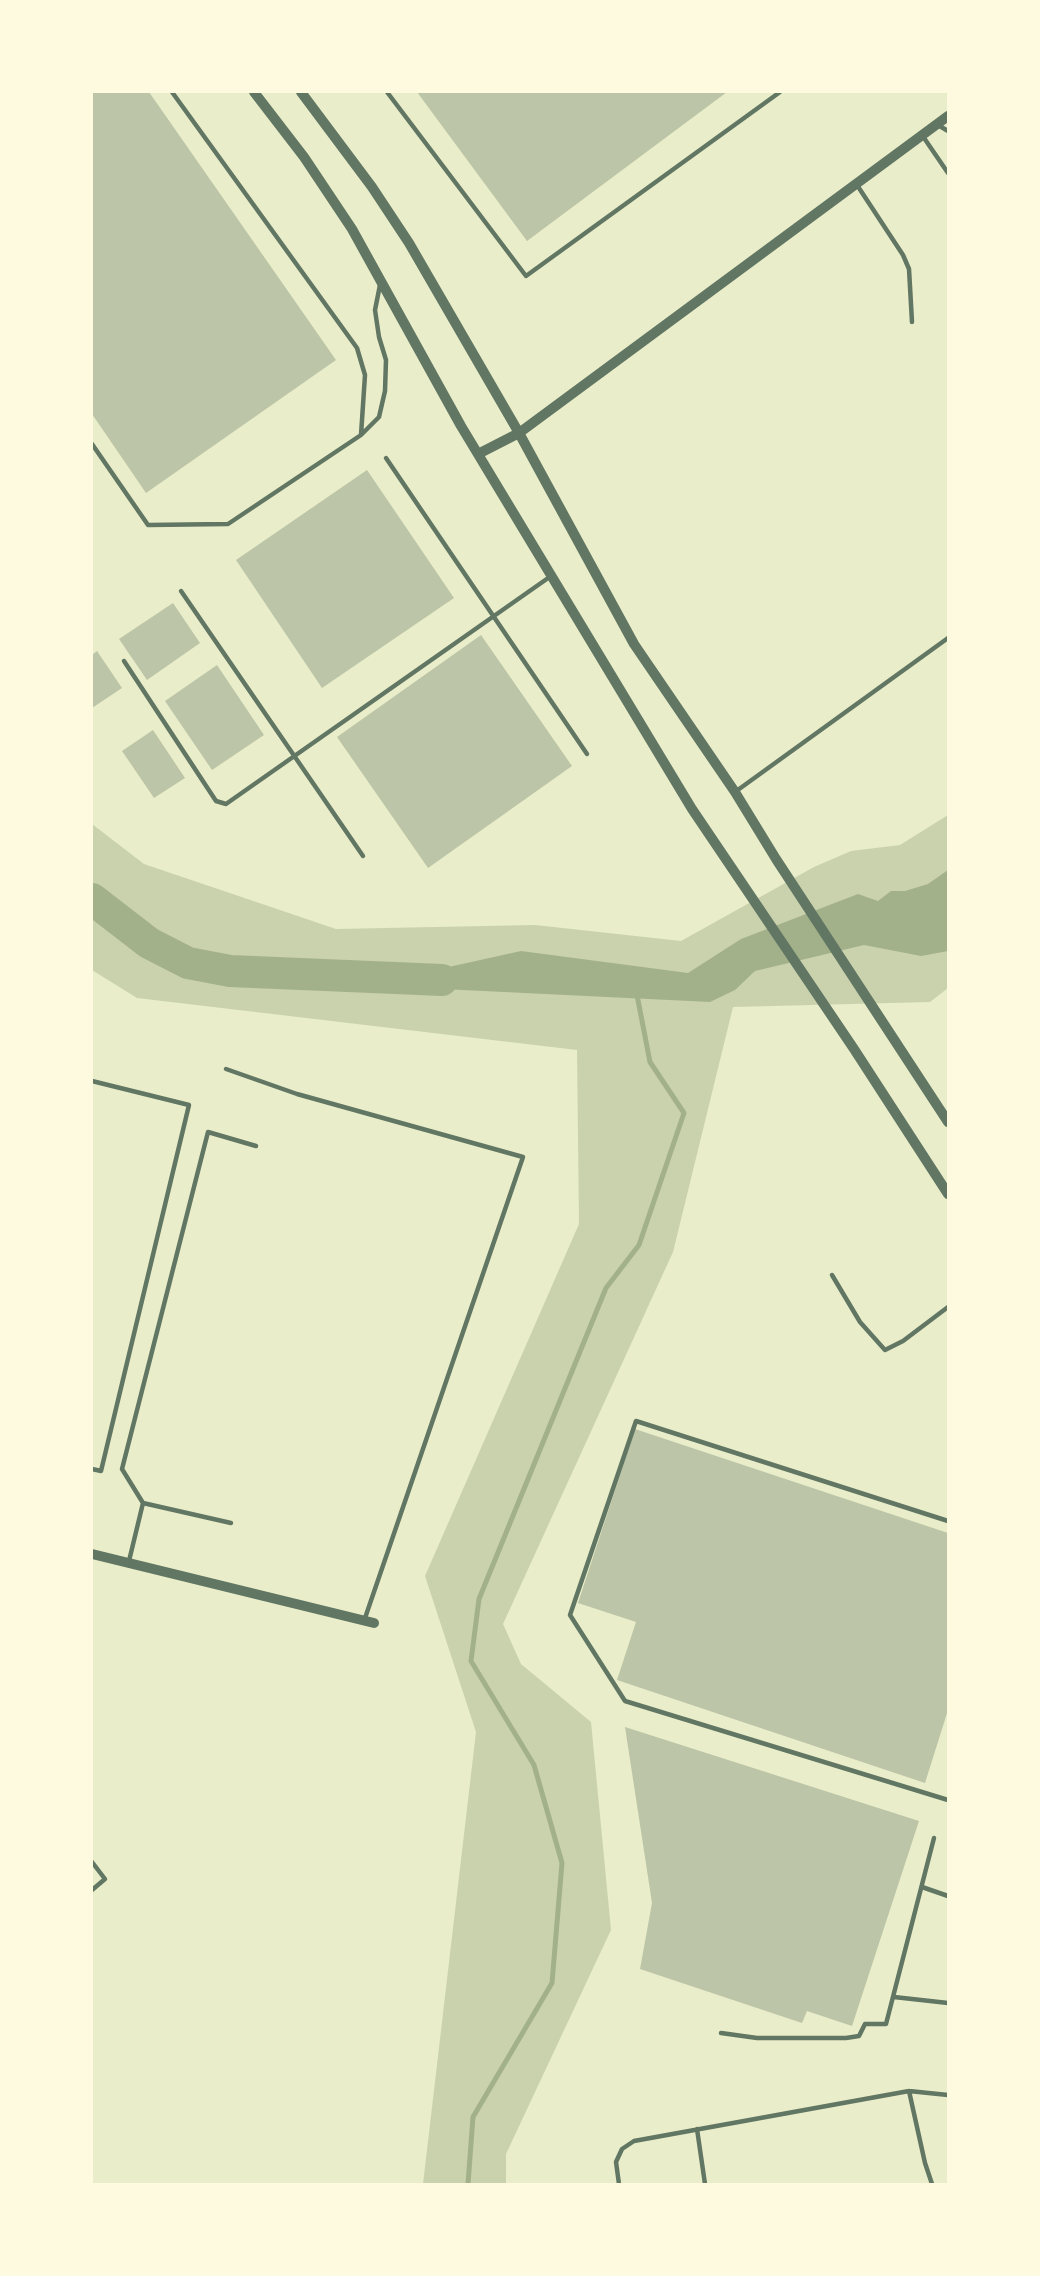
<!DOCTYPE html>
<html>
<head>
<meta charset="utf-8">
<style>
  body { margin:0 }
  #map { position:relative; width:1040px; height:2276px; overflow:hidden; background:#e9edc9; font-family:"Work Sans",sans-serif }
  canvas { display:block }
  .frame { position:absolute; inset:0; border:93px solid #fefae0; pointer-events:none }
</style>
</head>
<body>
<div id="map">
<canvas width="1040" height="2276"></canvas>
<div class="frame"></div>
</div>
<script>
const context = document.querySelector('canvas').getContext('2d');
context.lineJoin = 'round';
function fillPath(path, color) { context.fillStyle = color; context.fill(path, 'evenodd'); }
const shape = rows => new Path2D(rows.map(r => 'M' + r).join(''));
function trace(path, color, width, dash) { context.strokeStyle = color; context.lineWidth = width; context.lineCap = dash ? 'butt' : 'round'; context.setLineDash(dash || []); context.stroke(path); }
fillPath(shape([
  [948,815,948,988,930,1002,733,1007,673,1252,503,1624,521,1664,591,1722,611,1930,506,2154,506,2184,423,2184,476,1732,425,1576,579,1224,577,1050,137,998,92,970,92,824,144,864,336,929,535,925,681,941,814,867,851,851,900,845]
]), '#cad2ad');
fillPath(shape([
  [948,870,948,951,921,956,864,945,755,971,735,990,710,1002,442,989,399,978,521,951,688,973,741,939,858,894,878,901,891,891,905,891,928,884]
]), '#a3b18a');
trace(shape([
  [468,2184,473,2117,552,1983,562,1863,534,1765,471,1661,479,1599,606,1288,639,1245,684,1113,650,1062,637,995]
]), '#a3b18a', 5);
trace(shape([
  [92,899,149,943,188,963,230,971,442,980]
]), '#a3b18a', 32);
fillPath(shape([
  [92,92,149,92,336,360,146,493,92,414],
  [417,92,727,92,527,241],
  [367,470,454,598,322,688,236,560],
  [173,603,200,643,147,680,119,639],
  [481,635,572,766,428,868,337,737],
  [97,651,122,688,92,708,92,655],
  [217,665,264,735,212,770,165,701],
  [153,730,185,778,154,798,122,751],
  [635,1429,948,1533,948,1710,925,1783,617,1680,636,1622,578,1603],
  [625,1727,919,1821,852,2026,807,2011,802,2023,640,1969,652,1903]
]), '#bcc5a7');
trace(shape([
  [387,92,526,276,780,92],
  [938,125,948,131],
  [922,135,948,173],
  [857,185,903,255,909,269,912,322],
  [361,435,379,417,385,391,386,360,379,337,375,310,380,285],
  [92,444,148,525,228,524,361,435,365,375,357,348,172,92],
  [386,458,587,754],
  [181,591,363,856],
  [124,661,216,801,226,804,551,576],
  [735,792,948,638],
  [226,1069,297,1094,523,1157,364,1621],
  [92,1081,189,1105,101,1471,92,1469],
  [832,1275,860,1322,885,1350,903,1341,948,1307],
  [143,1503,231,1523],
  [948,1521,636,1421,570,1615,625,1701,948,1800],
  [129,1561,143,1503,122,1469,208,1132,256,1146],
  [92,1862,105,1879,92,1890],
  [922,1887,948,1896],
  [894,1997,948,2003],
  [721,2033,757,2038,846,2038,859,2036,865,2024,886,2024,934,1838],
  [909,2091,925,2163,932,2184],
  [697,2129,705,2184],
  [619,2184,616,2162,622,2149,634,2141,909,2091,948,2095]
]), '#617663', 4.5);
trace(shape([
  [254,92,304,157,352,229,461,426,692,809,854,1049,948,1194],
  [301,92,372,187,409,243,519,433,634,644,735,792,776,859,948,1122],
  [478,454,519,433,948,116],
  [92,1554,374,1623]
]), '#617663', 10);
</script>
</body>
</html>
